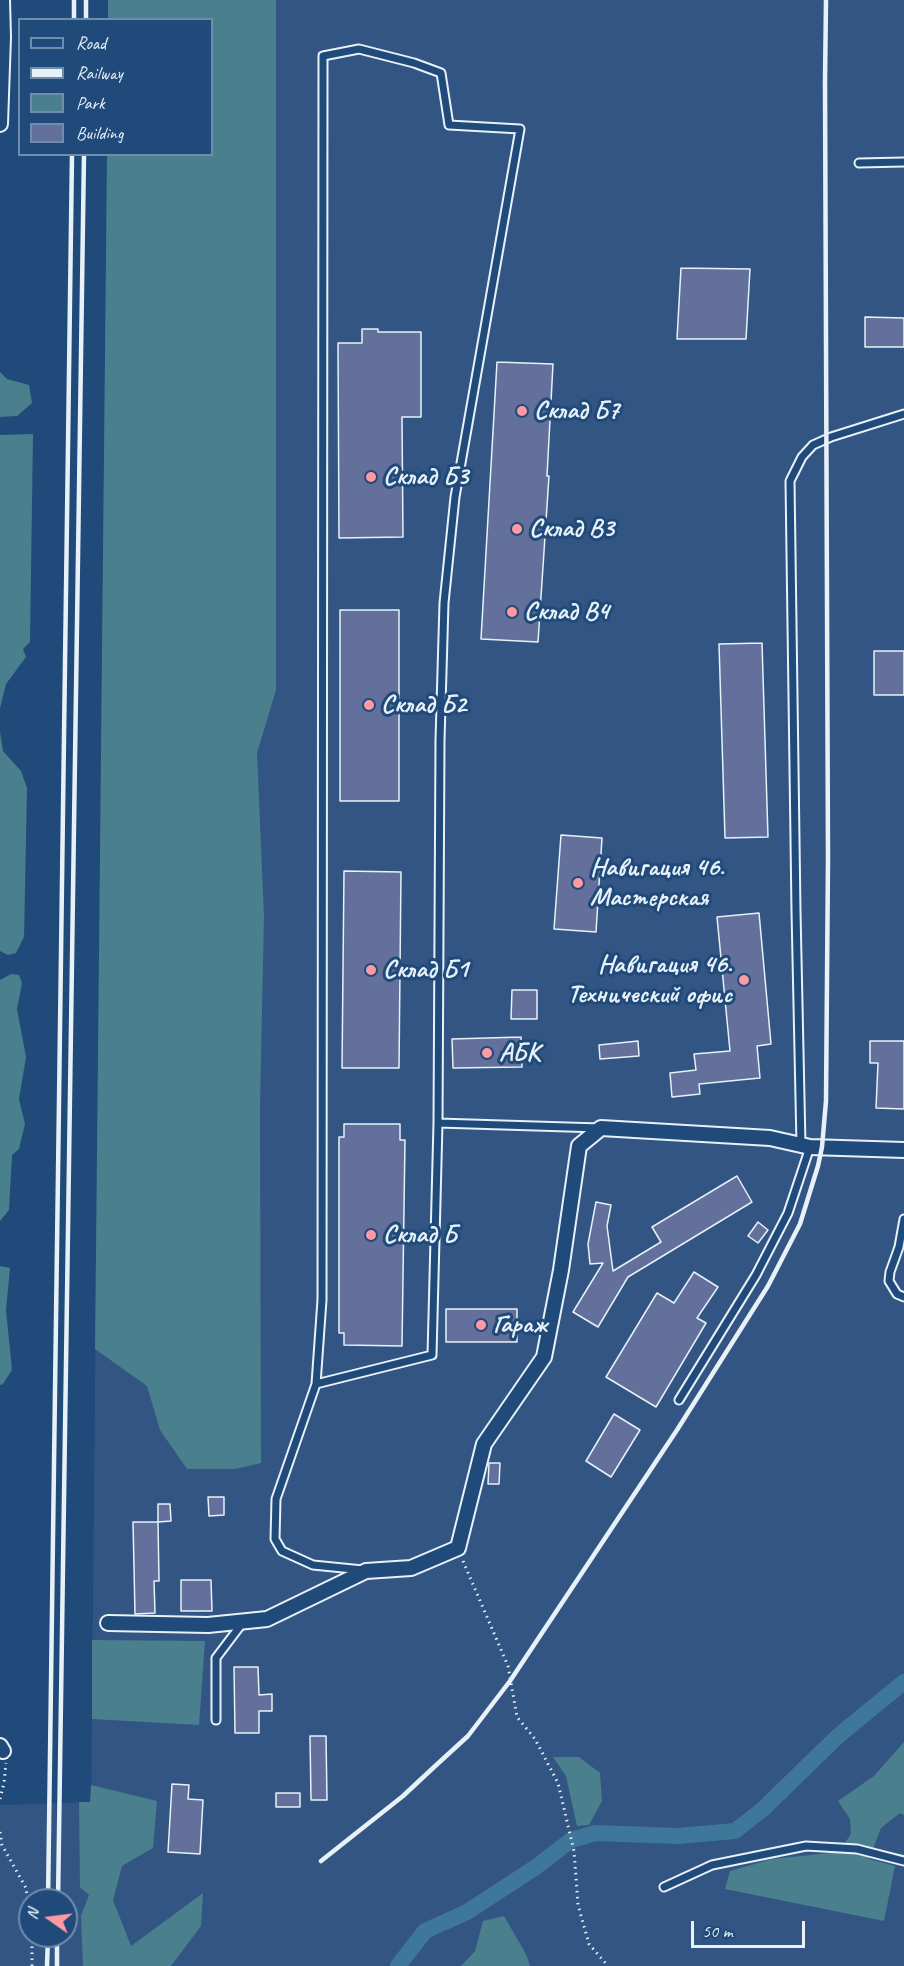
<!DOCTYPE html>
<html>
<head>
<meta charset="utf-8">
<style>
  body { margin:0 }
  #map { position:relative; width:904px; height:1966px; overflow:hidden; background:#1f4a7a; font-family:Caveat,sans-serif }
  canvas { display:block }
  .legend { position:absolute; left:18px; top:18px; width:195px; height:138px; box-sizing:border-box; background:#1f4a7a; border:2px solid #6f8dac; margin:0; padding:8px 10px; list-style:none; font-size:18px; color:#e8f1f8 }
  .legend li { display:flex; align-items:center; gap:12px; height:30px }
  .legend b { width:30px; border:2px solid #6f8dac }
  .north { position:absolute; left:18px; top:1888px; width:60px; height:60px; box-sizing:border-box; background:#1f4a7a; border:2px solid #6f8dac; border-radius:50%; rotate:284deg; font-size:16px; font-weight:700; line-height:24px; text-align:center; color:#e8f1f8 }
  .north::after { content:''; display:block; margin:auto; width:21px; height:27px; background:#ff9aa2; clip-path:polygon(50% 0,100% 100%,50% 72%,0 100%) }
  .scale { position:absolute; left:691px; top:1921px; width:114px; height:27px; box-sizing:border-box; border:3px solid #e8f1f8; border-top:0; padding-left:8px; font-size:18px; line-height:21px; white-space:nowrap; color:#e8f1f8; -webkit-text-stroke:4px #1f4a7a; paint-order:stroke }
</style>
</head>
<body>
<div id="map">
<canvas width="904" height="1966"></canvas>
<ul class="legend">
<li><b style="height:8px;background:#1f4a7a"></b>Road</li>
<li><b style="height:8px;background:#e8f1f8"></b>Railway</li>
<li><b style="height:16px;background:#4a7f8d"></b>Park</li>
<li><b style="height:16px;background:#63709c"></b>Building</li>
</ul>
<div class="north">N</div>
<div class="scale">50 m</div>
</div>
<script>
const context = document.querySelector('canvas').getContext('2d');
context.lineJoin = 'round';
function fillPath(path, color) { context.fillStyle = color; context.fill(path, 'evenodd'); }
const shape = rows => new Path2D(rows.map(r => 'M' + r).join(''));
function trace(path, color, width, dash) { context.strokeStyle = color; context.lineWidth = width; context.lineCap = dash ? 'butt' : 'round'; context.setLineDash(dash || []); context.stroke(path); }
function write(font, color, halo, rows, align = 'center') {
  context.font = font + ' Caveat,sans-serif'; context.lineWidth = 6; context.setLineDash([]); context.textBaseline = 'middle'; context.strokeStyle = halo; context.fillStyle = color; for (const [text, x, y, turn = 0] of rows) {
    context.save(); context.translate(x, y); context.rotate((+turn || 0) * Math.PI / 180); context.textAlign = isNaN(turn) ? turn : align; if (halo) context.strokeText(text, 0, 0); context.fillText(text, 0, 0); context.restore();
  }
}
fillPath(shape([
  [109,0,904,0,904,1966,0,1966,0,1805,91,1802,107,155,212,154,212,20],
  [30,1900,66,1900,66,1936,30,1936]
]), '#335584');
fillPath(shape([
  [108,0,276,0,276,690,257,753,264,916,260,1106,261,1463,235,1469,187,1469,160,1430,147,1386,95,1349,107,155,212,154,212,20,108,19],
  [0,372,7,379,29,385,32,403,17,416,0,417],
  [33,434,30,642,23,649,26,657,6,684,0,708,0,435],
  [0,732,3,751,21,771,27,788,24,937,16,953,8,955,0,951],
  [11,974,19,975,22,983,17,1009,26,1057,19,1099,25,1124,19,1149,12,1155,9,1210,0,1221,0,980],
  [0,1266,10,1268,6,1310,12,1370,3,1384,0,1385],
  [92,1640,205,1641,199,1725,92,1719],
  [904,1742,904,1815,900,1813,881,1828,869,1859,895,1866,884,1921,725,1889,730,1871,772,1859,839,1852,851,1834,850,1819,838,1801,874,1776],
  [553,1757,579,1757,600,1773,602,1801,589,1825,577,1826,566,1776],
  [91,1785,157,1801,153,1848,122,1866,113,1900,131,1946,203,1893,201,1926,171,1966,83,1966,81,1916,89,1895,80,1887,79,1802,90,1802],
  [504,1916,526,1954,530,1966,461,1966,475,1951,483,1921]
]), '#4a7f8d');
trace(shape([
  [398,1966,425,1931,467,1912,536,1867,571,1840,596,1833,678,1836,735,1831,763,1809,838,1736,904,1682]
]), '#3f779a', 16);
const building = shape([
  [681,268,750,269,746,339,677,339,681,268],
  [865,317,904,318,904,347,865,347,865,317],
  [362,329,378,329,378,332,421,332,421,417,402,417,403,537,339,538,338,343,362,343,362,329],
  [497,362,553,364,547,476,549,476,538,642,481,639,497,362],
  [340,610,399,610,399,801,340,801,340,610],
  [762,643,768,837,725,838,719,644,762,643],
  [874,651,904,651,904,695,874,695,874,651],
  [561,835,602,838,596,932,554,929,561,835],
  [344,871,401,872,399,1068,342,1068,344,871],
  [759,913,771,1044,757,1046,760,1078,699,1084,700,1094,672,1097,670,1073,696,1070,694,1054,730,1051,717,917,759,913],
  [512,990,537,990,537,1019,511,1019,512,990],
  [521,1037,522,1067,453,1068,452,1039,521,1037],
  [638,1041,639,1056,600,1059,599,1045,638,1041],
  [870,1041,904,1041,904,1109,876,1108,878,1063,870,1063,870,1041],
  [344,1124,400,1124,400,1140,405,1140,402,1346,344,1345,344,1333,339,1333,339,1137,344,1137,344,1124],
  [737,1176,752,1202,628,1277,598,1327,573,1312,603,1263,590,1264,588,1244,596,1202,611,1205,607,1226,613,1271,661,1242,652,1227,737,1176],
  [758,1222,768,1230,758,1243,748,1236,758,1222],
  [694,1272,718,1287,697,1318,706,1323,656,1407,606,1377,657,1293,674,1303,694,1272],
  [446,1309,517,1309,517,1342,446,1342,446,1309],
  [614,1414,640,1430,611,1477,586,1461,614,1414],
  [489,1463,500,1463,499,1484,488,1484,489,1463],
  [208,1497,224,1497,224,1515,209,1516,208,1497],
  [158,1504,170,1504,171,1521,158,1522,158,1504],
  [133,1522,158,1522,159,1581,154,1581,155,1613,135,1614,133,1522],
  [181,1580,211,1580,212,1611,181,1611,181,1580],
  [234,1667,258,1667,259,1695,272,1694,272,1711,259,1711,259,1733,235,1733,234,1667],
  [310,1736,326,1736,327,1800,311,1800,310,1736],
  [172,1784,189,1785,188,1799,203,1800,200,1854,168,1852,172,1784],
  [276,1793,300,1793,300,1807,276,1807,276,1793]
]);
fillPath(building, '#63709c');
trace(building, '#e8f1f8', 1.5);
const lane = shape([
  [859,163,904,162],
  [801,1145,796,911,790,481,802,457,813,445,831,437,904,414],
  [904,1219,899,1247,890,1272,889,1281,897,1294,904,1297],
  [316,1384,432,1355,438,1123],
  [679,1400,756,1275,788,1213,810,1147],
  [363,1570,313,1565,282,1551,275,1539,276,1499,316,1384,322,1300,323,56,359,49,414,63,441,73,449,125,520,129,455,497,444,603,440,740,438,1123,600,1128],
  [216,1720,216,1658,244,1621],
  [664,1887,712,1865,806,1846,857,1849,904,1861]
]);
const street = shape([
  [0,124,3,37,2,0],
  [108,1623,208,1625,267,1619,366,1571,411,1568,458,1548,484,1444,544,1357,561,1270,579,1146,601,1128,770,1138,810,1147,904,1150],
  [0,1746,3,1751]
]);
trace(lane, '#e8f1f8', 11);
trace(street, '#e8f1f8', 18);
trace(shape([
  [463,1561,508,1666,517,1717,535,1739,558,1783,574,1851,578,1905,589,1944,608,1966],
  [0,1799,4,1783,6,1763],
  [0,1832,2,1845,26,1888,30,1917],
  [32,1966,32,1936]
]), '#e8f1f8', 3, [1.5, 4.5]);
trace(lane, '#1f4a7a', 7);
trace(street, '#1f4a7a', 14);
trace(shape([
  [74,20,74,0],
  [86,20,86,0],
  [321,1861,403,1796,433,1768,468,1736,510,1681,677,1430,768,1286,800,1224,818,1166,822,1147,826,1101,828,858,825,82,826,0],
  [48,1900,72,154],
  [58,1900,84,154],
  [47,1966,48,1936],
  [57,1966,57,1936]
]), '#e8f1f8', 4.5);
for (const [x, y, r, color] of [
  [522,411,6,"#ff9aa2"],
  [371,477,6,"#ff9aa2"],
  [517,529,6,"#ff9aa2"],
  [512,612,6,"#ff9aa2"],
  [369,705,6,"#ff9aa2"],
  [578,883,6,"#ff9aa2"],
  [371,970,6,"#ff9aa2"],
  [744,980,6,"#ff9aa2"],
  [487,1053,6,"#ff9aa2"],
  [371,1235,6,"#ff9aa2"],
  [481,1325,6,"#ff9aa2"]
]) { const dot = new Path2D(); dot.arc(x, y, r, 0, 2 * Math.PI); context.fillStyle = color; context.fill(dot); trace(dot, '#1f4a7a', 2); }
write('bold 26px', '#e8f1f8', '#1f4a7a', [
  ["Склад Б7",534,411],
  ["Склад Б3",383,477],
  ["Склад В3",529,529],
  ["Склад В4",524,612],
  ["Склад Б2",381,705],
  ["Навигация 46.",590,868],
  ["Мастерская",590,898],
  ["Навигация 46.",732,965,"right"],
  ["Технический офис",732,995,"right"],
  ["Склад Б1",383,970],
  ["АБК",499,1053],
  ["Склад Б",383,1235],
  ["Гараж",493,1325]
], 'left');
</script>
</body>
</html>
